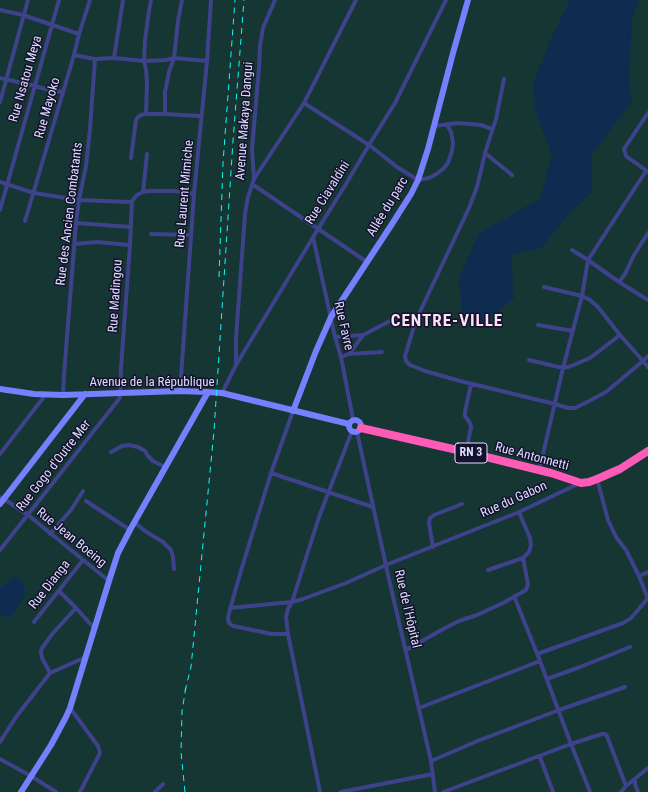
<!DOCTYPE html>
<html>
<head>
<meta charset="utf-8">
<style>
  body { margin:0 }
  canvas { display:block; background:#14122c }
</style>
</head>
<body>
<canvas width="648" height="792"></canvas>
<script>
const context = document.querySelector('canvas').getContext('2d');
context.lineJoin = 'round';
function fillPath(path, color) { context.fillStyle = color; context.fill(path, 'evenodd'); }
const shape = rows => new Path2D(rows.map(r => 'M' + r).join(''));
function trace(path, color, width, dash) { context.strokeStyle = color; context.lineWidth = width; context.lineCap = dash ? 'butt' : 'round'; context.setLineDash(dash || []); context.stroke(path); }
function write(font, color, halo, rows, align = 'center') {
  context.font = font + ' "Roboto Condensed",sans-serif'; context.lineWidth = 3; context.setLineDash([]); context.textBaseline = 'middle'; context.strokeStyle = halo; context.fillStyle = color; for (const [text, x, y, turn = 0] of rows) {
    context.save(); context.translate(x, y); context.rotate((+turn || 0) * Math.PI / 180); context.textAlign = isNaN(turn) ? turn : align; if (halo) context.strokeText(text, 0, 0); context.fillText(text, 0, 0); context.restore();
  }
}
fillPath(shape([
  [0,0,648,0,648,792,0,792]
]), '#153632');
fillPath(shape([
  [570,0,639,0,632,19,629,81,632,101,591,156,592,193,572,210,541,248,511,255,514,298,479,327,462,314,459,278,479,233,540,199,552,154,535,111,533,83,553,34],
  [17,577,21,580,25,589,24,597,14,613,9,618,0,614,0,588,11,579]
]), '#0e2c4f');
trace(shape([
  [151,0,149,11,145,40,144,61,146,70,147,82,146,114,165,114,201,116],
  [0,10,23,15,79,34],
  [74,55,95,59,114,58,144,61,166,60,174,58,207,61],
  [114,58,123,0],
  [0,78,35,86,52,91,63,92],
  [504,79,496,119,485,153,477,187,469,208,416,320,405,356,406,361,410,365,425,371,460,381,555,404,568,408,575,408,591,400,606,392,643,361,648,367],
  [0,102,28,0],
  [304,103,369,145,397,167,418,180,429,178,435,175,443,169,448,163,452,151,453,143,451,132,447,124],
  [648,113,624,149,626,156,648,172],
  [165,114,165,92,169,72,174,58,178,21,182,0],
  [434,126,458,123,470,124,481,125,492,129],
  [485,153,512,175],
  [131,158,136,120,138,117,141,115,146,114],
  [254,179,304,103,356,0],
  [0,182,34,193,79,200,130,202,132,201,137,195,143,192,149,191,175,191,194,194],
  [252,184,367,262],
  [143,192,147,154],
  [0,210,59,0],
  [25,221,74,55,79,34,90,0],
  [76,223,131,227],
  [151,234,191,235],
  [313,237,335,337,341,357,353,419],
  [75,244,97,242,130,245],
  [572,250,588,260,619,282,648,300],
  [619,282,625,274,634,255,648,233],
  [544,287,582,296,590,300,598,307,620,335,643,361,648,356],
  [538,325,573,331],
  [335,337,363,335,394,319],
  [349,354,382,352],
  [341,357,349,354,363,335],
  [529,360,563,368,571,366,590,358,620,335],
  [236,363,236,338,245,214,248,197,254,179,252,149,259,68,260,46,263,28,275,0],
  [180,391,194,194,207,61,211,0],
  [222,393,236,365,318,229,346,184,369,145,395,103,446,0],
  [63,395,64,375,76,223,79,200,86,166,90,129,95,59],
  [357,432,388,575,408,661,431,761,435,792],
  [111,452,122,446,129,445,138,447,145,451,148,456,153,461,165,467],
  [466,452,471,427,470,423,465,416,465,412,471,384],
  [0,454,46,394],
  [539,471,563,368,582,296,588,260,646,171],
  [271,473,373,507],
  [597,479,608,520,616,537,626,550,639,576,648,599],
  [0,497,4,499,28,515,109,581],
  [86,501,130,530],
  [134,522,145,531,163,542,171,550,173,557,174,569],
  [50,534,71,510,83,491],
  [433,547,429,523,430,518,434,515,462,504],
  [0,550,119,399,120,396,121,368,130,245,132,201],
  [488,570,523,558],
  [639,576,648,572],
  [59,591,76,608,95,629],
  [514,596,540,661,571,744,590,792],
  [230,608,292,602,303,599,346,583,386,565,519,512,580,483],
  [34,622,83,560],
  [288,634,272,634,233,626,229,623,228,618,229,613,240,574,271,473,293,411],
  [406,650,445,628,459,621,477,615,503,603,526,590,528,584,523,558,529,552,531,545,530,538,519,512],
  [537,654,623,623,630,619,638,610,648,598],
  [50,673,42,658,41,652,42,648,53,633,76,608],
  [547,679,580,667,630,647],
  [70,708,98,746,100,753,80,792],
  [419,708,540,661],
  [0,742,16,717,50,673,86,657],
  [540,757,553,792],
  [0,759,31,776,56,792],
  [431,761,480,740,559,710,625,687],
  [635,779,635,784,638,792],
  [155,792,163,784],
  [320,792,288,634,286,617,288,609,292,602,319,517,352,431],
  [341,792,433,774],
  [443,792,571,744,602,734,605,734,607,736,626,786],
  [621,792,626,786,648,768]
]), '#3e428b', 4);
trace(shape([
  [0,389,34,394,63,395,180,391,208,392,222,393,349,424],
  [293,411,316,351,331,317,392,224,411,194,418,180,428,149,453,53,468,0],
  '349 426a6 6 0 1 1 12 0a6 6 0 1 1-12 0Z',
  [0,504,85,394],
  [21,792,51,745,66,717,70,708,109,581,118,553,130,530,208,392]
]), '#767ffd', 6);
trace(shape([
  [361,428,466,452,551,473,581,483,589,482,597,479,620,469,648,451]
]), '#fd5bb7', 8);
trace(shape([
  [219,277,223,163,235,0],
  [185,691,191,667,214,431,233,141,244,0],
  [185,792,181,752,182,711,186,687]
]), '#0dfafc', 1, [6, 5]);
for (const [x, y, w] of [
  [471,453,32]
]) { const box = new Path2D(); box.roundRect(x - w / 2, y - 10, w, 20, 3); context.fillStyle = '#14122c'; context.fill(box); trace(box, '#dfdeff', 1); }
write('bold 12px', '#dfdeff', null, [
  ["RN 3",471,453]
]);
write('13px', '#dfdeff', '#14122c', [
  ["Rue Nsatou Meya",26,79,-74],
  ["Rue Mayoko",48,108,-74],
  ["Avenue Makaya Dangui",245,121,-86],
  ["Rue Ciavaldini",328,193,-58],
  ["Rue Laurent Mimiche",185,194,-85],
  ["Allée du parc",388,207,-59],
  ["Rue des Ancien Combatants",70,214,-83],
  ["Rue Madingou",116,296,-86],
  ["Rue Favre",343,326,77],
  ["Avenue de la République",152,383],
  ["Rue Antonnetti",532,457,15],
  ["Rue Gogo d'Outre Mer",54,466,-52],
  ["Rue du Gabon",514,500,-24],
  ["Rue Jean Boeing",71,538,39],
  ["Rue Dianga",50,585,-52],
  ["Rue de l'Hôpital",407,609,77]
]);
context.letterSpacing = '1px';
write('bold 17px', '#ffe0f6', '#14122c', [
  ["CENTRE-VILLE",447,322]
]);
context.letterSpacing = '0px';
</script>
</body>
</html>
